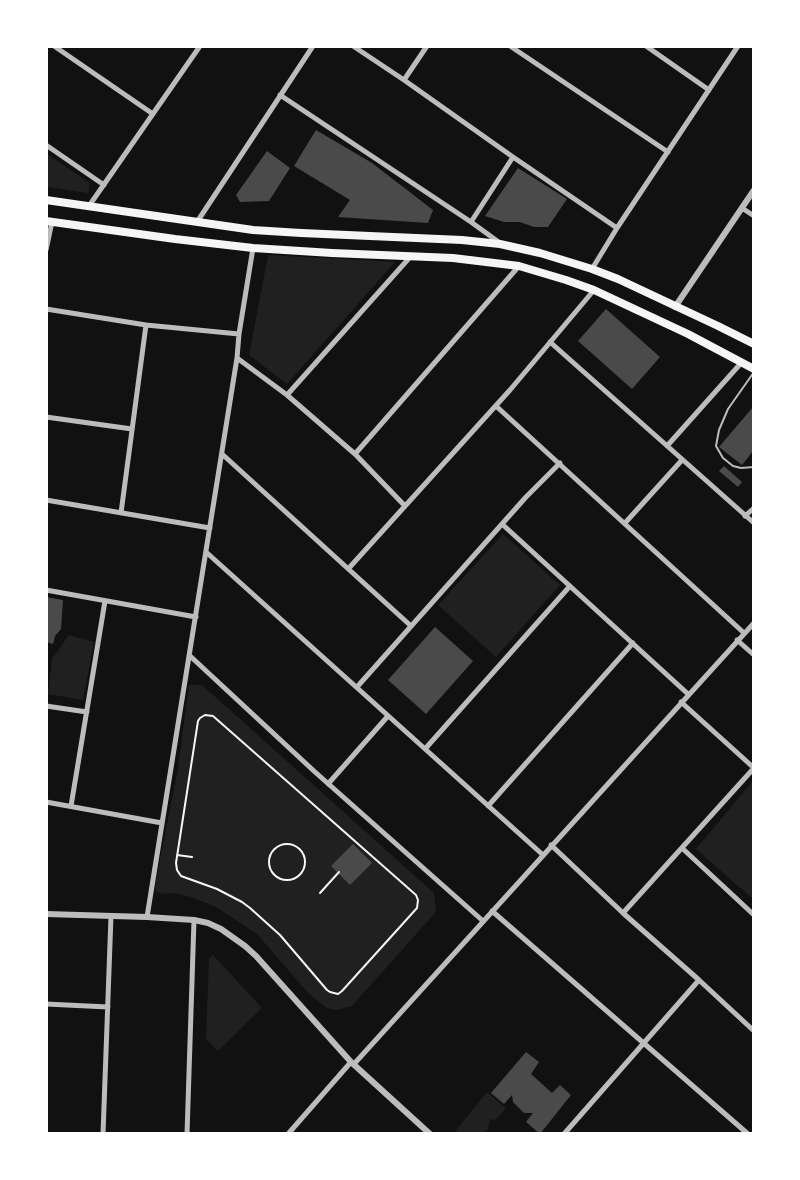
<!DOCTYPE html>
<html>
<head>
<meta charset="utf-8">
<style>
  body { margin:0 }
  #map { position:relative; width:800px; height:1180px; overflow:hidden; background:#111; font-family:"Alegreya Sans",sans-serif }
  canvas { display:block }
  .frame { position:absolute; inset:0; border:48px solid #fff; pointer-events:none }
</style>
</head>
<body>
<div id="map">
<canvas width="800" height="1180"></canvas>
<div class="frame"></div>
</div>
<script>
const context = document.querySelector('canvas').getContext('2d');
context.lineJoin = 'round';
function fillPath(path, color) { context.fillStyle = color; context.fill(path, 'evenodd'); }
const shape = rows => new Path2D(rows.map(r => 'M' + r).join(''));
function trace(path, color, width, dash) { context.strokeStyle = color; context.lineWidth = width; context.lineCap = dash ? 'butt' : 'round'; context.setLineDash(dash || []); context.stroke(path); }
fillPath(shape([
  [47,154,90,183,88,193,47,187],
  [268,255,395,262,287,384,249,355],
  [503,534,560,585,496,657,438,605],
  [69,635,94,642,83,700,48,694,52,659],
  [189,685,202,685,434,893,436,908,434,914,352,1006,337,1010,327,1008,309,994,257,934,216,907,191,897,173,893,162,894,156,891,155,885,178,768],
  [753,781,753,899,696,849],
  [213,955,262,1008,218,1051,206,1039,209,958],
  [487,1092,506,1108,496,1120,492,1119,489,1122,488,1129,484,1133,459,1133,456,1130]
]), '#202020');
fillPath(shape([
  [316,130,372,163,433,210,428,223,338,217,350,200,294,166],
  [267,151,290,168,269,201,240,202,236,195],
  [518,168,567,199,548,227,534,227,520,222,504,222,485,216],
  [606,309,660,357,632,389,578,341],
  [753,407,753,451,742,465,719,447],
  [724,466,742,482,738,487,719,471],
  [46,597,63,600,61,629,55,636,53,644,46,642],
  [435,627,473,661,426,714,388,680],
  [353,844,372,863,350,885,331,866],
  [526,1052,539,1062,531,1074,552,1093,560,1085,571,1095,540,1134,526,1122,533,1113,524,1113,513,1102,512,1095,504,1104,491,1093]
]), '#4a4a4a');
trace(shape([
  [205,715,213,716,416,895,418,900,417,908,342,991,338,994,330,992,327,990,280,935,250,908,242,902,217,889,181,876,177,870,176,863,198,721,200,718,205,715],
  '269 862a18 18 0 1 1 36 0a18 18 0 1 1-36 0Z',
  [177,855,192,857],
  [320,893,339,872]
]), '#f5f5f5', 2);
trace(shape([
  [754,372,728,409,719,430,716,446,723,458,733,466,741,468,754,467]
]), '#bcbcbc', 2);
trace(shape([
  [54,46,153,114],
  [353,46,404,80,513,157,617,228],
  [510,46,668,152],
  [646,46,709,90],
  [404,80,427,46],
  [280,95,471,222,500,243],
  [46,145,104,185],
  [89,206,200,46],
  [742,208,754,216],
  [197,222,313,46],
  [471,222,513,157],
  [46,250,52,222],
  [592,269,617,228,738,46],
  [46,309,146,325],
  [550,342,754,523],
  [237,358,287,395,355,454,405,506],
  [287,395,411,256],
  [496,406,744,633],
  [46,417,132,429],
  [667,446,742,362],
  [222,454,411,626],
  [355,454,519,266],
  [46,500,210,528],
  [121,513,146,325,239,334],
  [745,516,754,508],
  [625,523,682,460],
  [502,524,688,694],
  [206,552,543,855],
  [349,568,510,390,594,290],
  [46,590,196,617],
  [737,640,754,655],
  [189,655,315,772,483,921],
  [357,687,526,497,560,463],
  [681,702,754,768],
  [46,706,87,712],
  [425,749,570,586],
  [328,784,388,716],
  [46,802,162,823],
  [71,806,105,601],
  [488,806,633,643],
  [551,845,623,913,699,980,754,1031],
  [682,848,754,915],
  [492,911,748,1134],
  [623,913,754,768],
  [147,917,237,358,239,334,253,248],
  [46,1004,108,1007],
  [354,1064,754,623],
  [103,1134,111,916],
  [187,1134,194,920],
  [288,1134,351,1062],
  [564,1134,699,980]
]), '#bcbcbc', 5);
trace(shape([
  [675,307,754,190],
  [46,914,147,917,194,920,208,923,221,929,245,946,256,956,351,1062,430,1134]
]), '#bcbcbc', 6);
trace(shape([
  [46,200,253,230,301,233,462,240,500,244,540,253,592,269,618,279,718,326,754,344],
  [46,221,175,239,253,248,332,253,453,258,519,266,566,280,594,290,688,334,754,369]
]), '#f5f5f5', 8);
</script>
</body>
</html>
